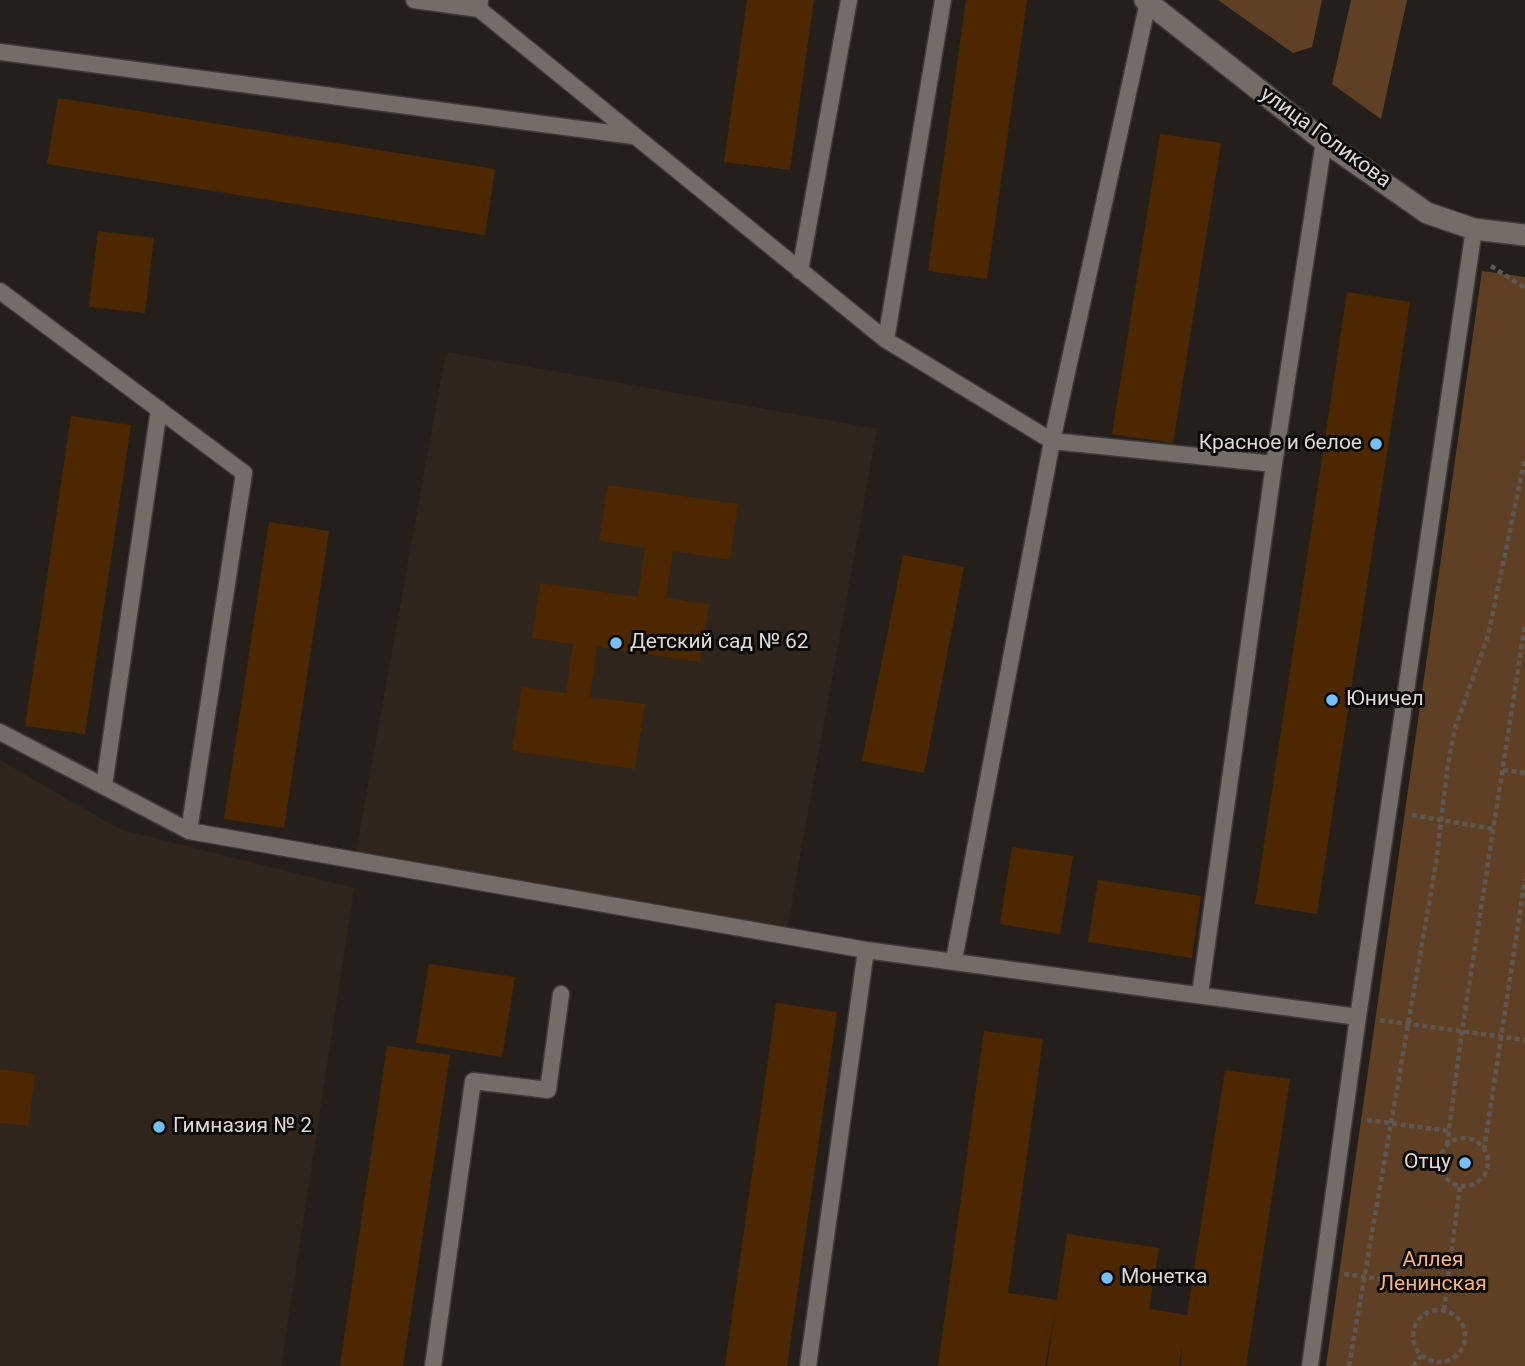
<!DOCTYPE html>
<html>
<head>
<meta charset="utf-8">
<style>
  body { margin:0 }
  canvas { display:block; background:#251f1b }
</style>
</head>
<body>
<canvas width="1525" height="1366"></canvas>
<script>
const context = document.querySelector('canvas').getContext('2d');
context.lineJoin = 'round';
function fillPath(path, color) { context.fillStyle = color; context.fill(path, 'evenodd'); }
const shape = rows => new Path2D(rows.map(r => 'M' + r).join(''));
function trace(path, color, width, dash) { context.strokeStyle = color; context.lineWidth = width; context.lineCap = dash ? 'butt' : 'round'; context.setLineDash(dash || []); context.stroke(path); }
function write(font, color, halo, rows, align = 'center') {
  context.font = font + ' Roboto,sans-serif'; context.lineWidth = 6; context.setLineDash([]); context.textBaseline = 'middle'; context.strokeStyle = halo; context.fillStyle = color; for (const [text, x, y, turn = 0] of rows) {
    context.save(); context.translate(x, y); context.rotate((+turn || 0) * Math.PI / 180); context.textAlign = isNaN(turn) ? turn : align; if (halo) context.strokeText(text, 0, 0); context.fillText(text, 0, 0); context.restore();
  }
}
fillPath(shape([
  [446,352,877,429,786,934,355,857],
  [0,760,119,829,354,888,281,1366,0,1366]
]), '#2f251c');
fillPath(shape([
  [1218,0,1322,0,1312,47,1293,53],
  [1351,0,1407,0,1381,119,1332,84],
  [1482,271,1525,277,1525,1366,1326,1366]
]), '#604025');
fillPath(shape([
  [747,0,814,0,790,170,724,162],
  [966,0,1027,0,987,279,928,271],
  [58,98,495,169,485,235,47,164],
  [1160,134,1221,143,1173,443,1112,434],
  [98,231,154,238,145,313,89,307],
  [1347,292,1410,302,1317,914,1255,904],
  [71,416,131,425,85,734,25,726],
  [608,485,738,504,730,560,673,551,666,598,709,604,700,662,597,647,590,697,645,704,635,769,512,751,522,687,566,693,573,644,532,638,540,583,638,597,645,548,599,541],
  [269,522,329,531,284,828,224,819],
  [903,555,964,567,924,773,862,761],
  [1012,847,1073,856,1060,934,1000,924],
  [1098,880,1201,896,1192,958,1088,942],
  [429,964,515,977,502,1057,416,1043],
  [776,1003,837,1012,787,1366,725,1366],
  [984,1031,1043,1039,1008,1293,1057,1300,1067,1234,1159,1248,1149,1309,1187,1315,1225,1070,1290,1079,1246,1366,1181,1366,1182,1346,1179,1366,1047,1366,1055,1310,1045,1366,938,1366],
  [387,1046,450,1055,403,1366,340,1366],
  [0,1069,35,1074,28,1126,0,1123]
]), '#4d2700');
const service = shape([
  [414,0,479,9],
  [480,0,479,9,886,340,1052,441,1274,464],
  [0,52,633,136],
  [800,271,849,0],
  [0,291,244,473,189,831],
  [886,340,943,0],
  [0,732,189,831,866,950,1358,1017],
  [104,786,159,409],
  [954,960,1052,441,1148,2],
  [1200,994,1274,464,1324,141],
  [433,1366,473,1081,548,1090,561,994],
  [808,1366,866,950],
  [1310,1366,1358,1017,1474,229]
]);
const minor = shape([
  [1145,0,1324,141,1427,213,1474,229,1525,235]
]);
trace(service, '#403b38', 19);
trace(minor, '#403b38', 24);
trace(shape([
  [1491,266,1525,288],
  [1503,770,1525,773],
  [1412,815,1494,829],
  [1380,1020,1525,1040],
  [1367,1120,1449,1131],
  '1440 1162a24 24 0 1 1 48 0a24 24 0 1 1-48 0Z',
  [1447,1145,1462,1031,1525,624],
  [1484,1150,1525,879],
  [1344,1274,1447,1288],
  '1413 1336a26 26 0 1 1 52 0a26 26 0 1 1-52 0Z',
  [1444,1310,1460,1186],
  [1349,1366,1436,863,1448,764,1455,728,1488,636,1525,458],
  [1413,1366,1421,1356]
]), '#5d5854', 4.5, [5, 3.5]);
trace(service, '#736c67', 16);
trace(minor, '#736c67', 21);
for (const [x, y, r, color] of [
  [1376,444,7,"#74c0f6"],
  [616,643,7,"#74c0f6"],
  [1332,700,7,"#74c0f6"],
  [159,1127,7,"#74c0f6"],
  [1465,1163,7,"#74c0f6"],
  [1107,1278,7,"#74c0f6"]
]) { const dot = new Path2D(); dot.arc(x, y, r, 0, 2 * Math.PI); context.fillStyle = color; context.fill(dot); trace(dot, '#0c0a08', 2.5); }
write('21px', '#ddd9d5', '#0c0a08', [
  ["улица Голикова",1325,138,36]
]);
write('21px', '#ddd9d5', '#0c0a08', [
  ["Красное и белое",1362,444,"right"],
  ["Детский сад № 62",630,643],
  ["Юничел",1346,700],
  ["Гимназия № 2",173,1127],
  ["Отцу",1451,1163,"right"],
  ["Монетка",1121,1278]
], 'left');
write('21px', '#f6b47c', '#0c0a08', [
  ["Аллея",1433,1261],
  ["Ленинская",1433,1285]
]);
</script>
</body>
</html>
